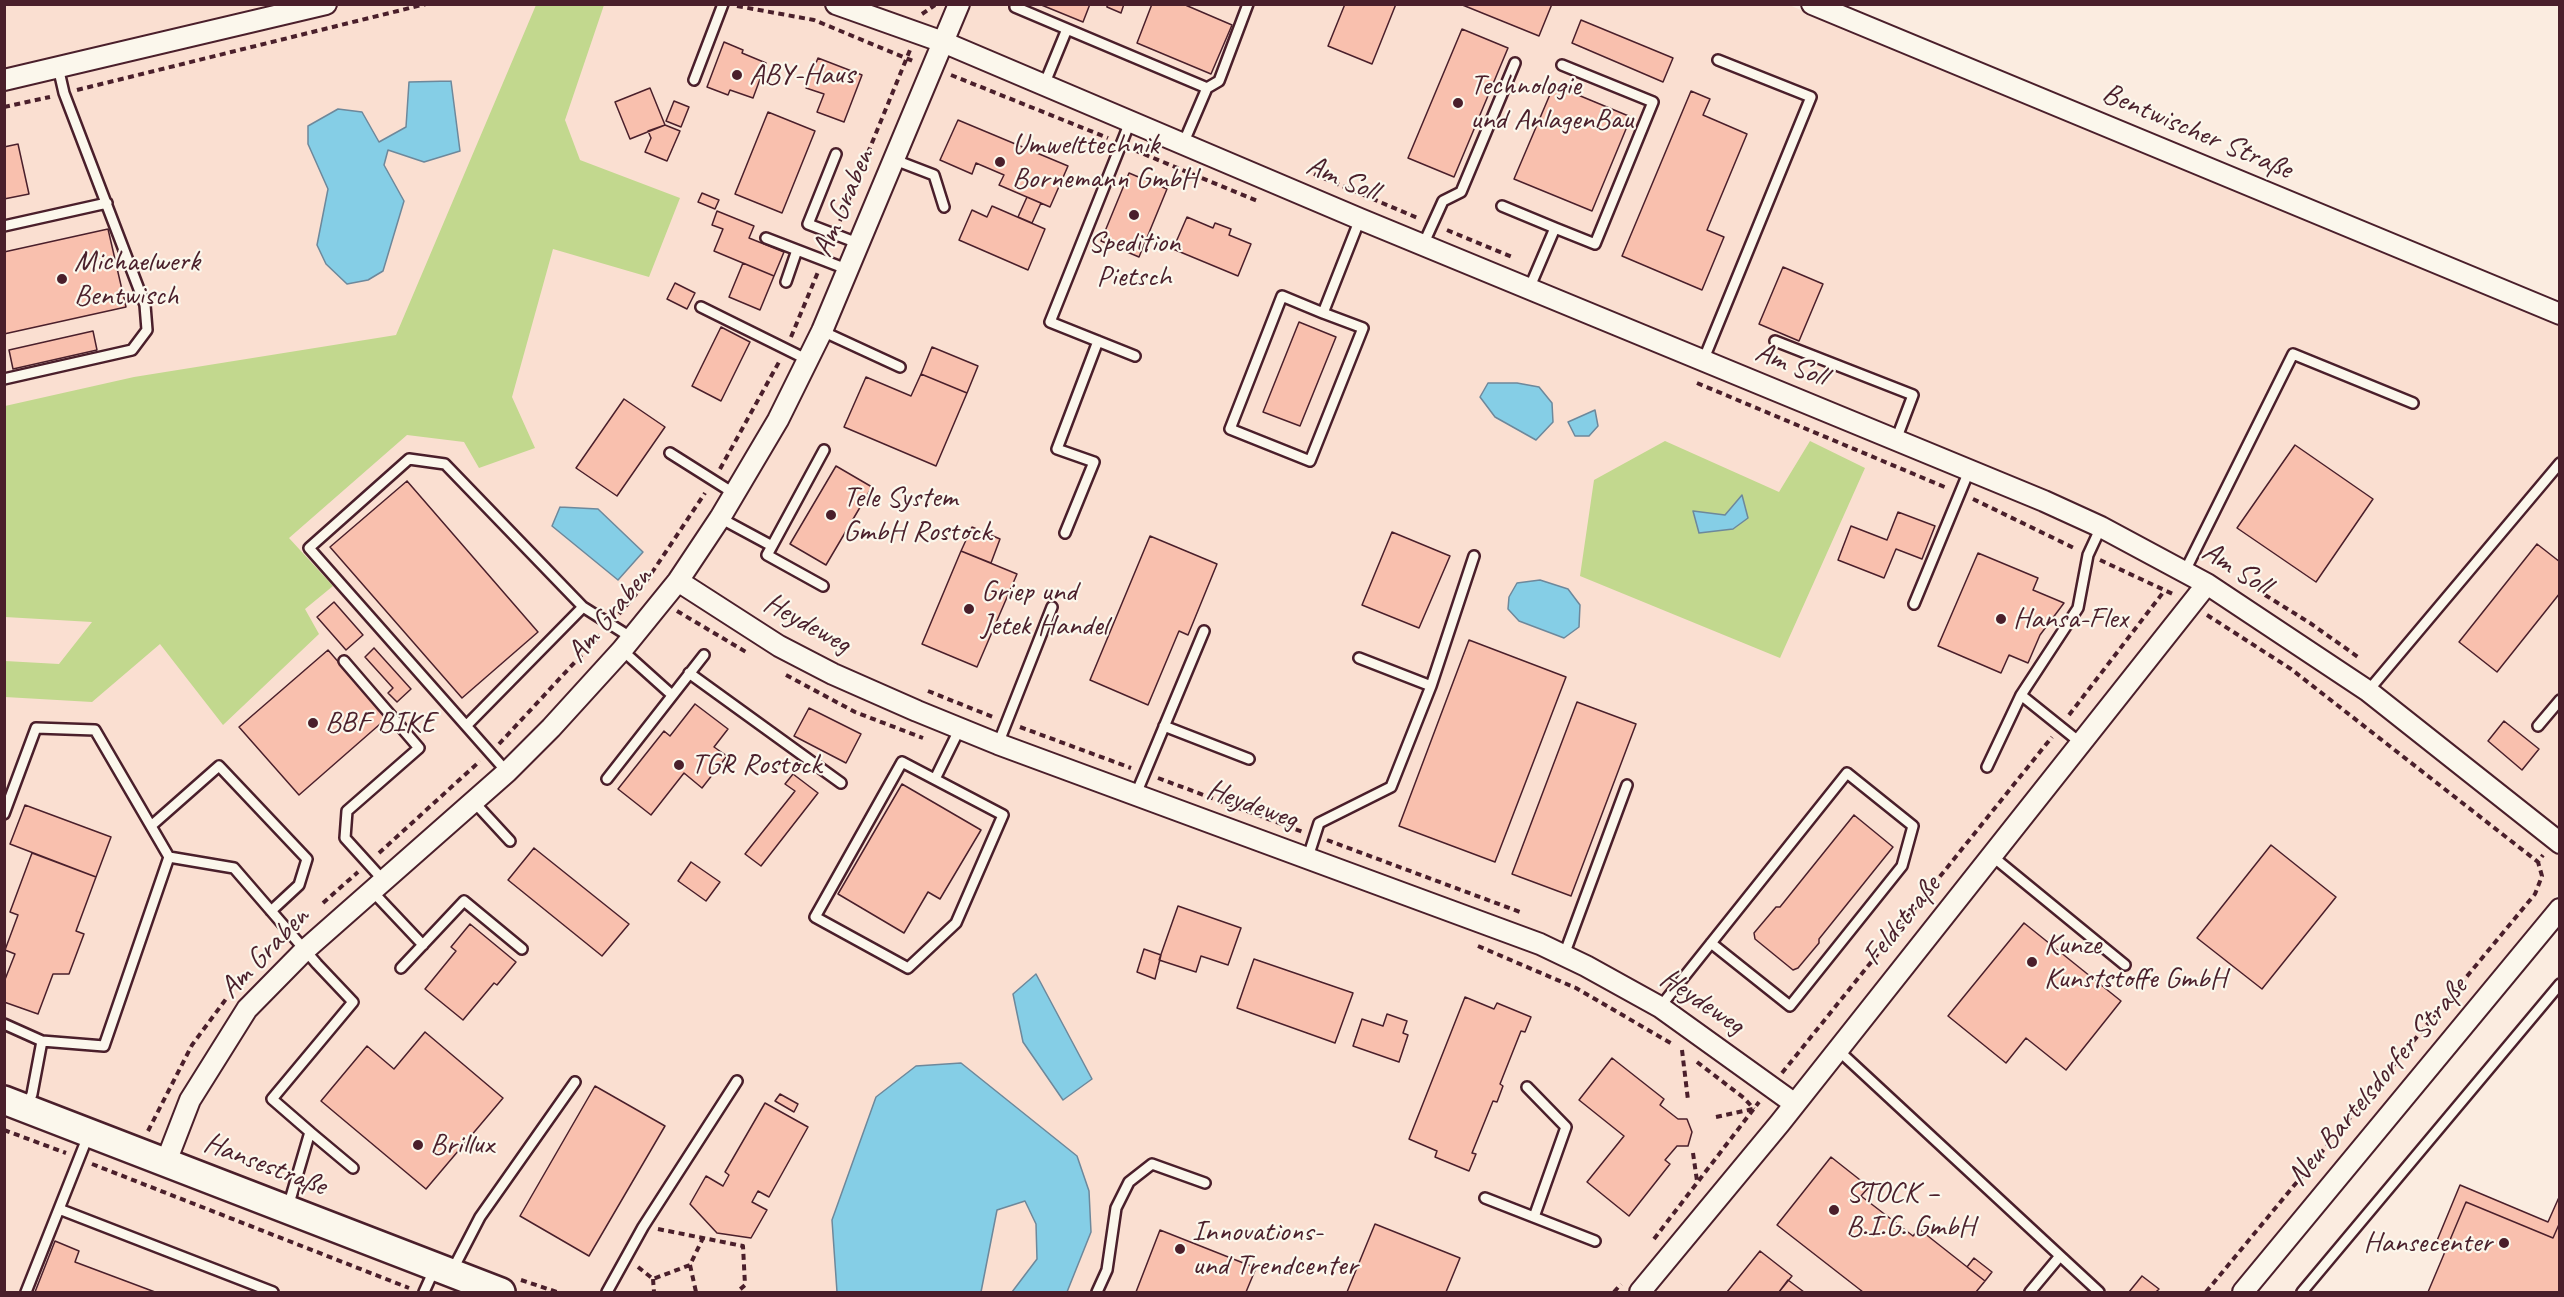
<!DOCTYPE html>
<html>
<head>
<meta charset="utf-8">
<style>
  body { margin:0 }
  #map { position:relative; width:2564px; height:1297px; overflow:hidden; background:#fbece0; font-family:Caveat,sans-serif }
  canvas { display:block }
  .frame { position:absolute; inset:0; border:6px solid #4a1f2b; pointer-events:none }
</style>
</head>
<body>
<div id="map">
<canvas width="2564" height="1297"></canvas>
<div class="frame"></div>
</div>
<script>
const context = document.querySelector('canvas').getContext('2d');
context.lineJoin = 'round';
function fillPath(path, color) { context.fillStyle = color; context.fill(path, 'evenodd'); }
const shape = rows => new Path2D(rows.map(r => 'M' + r).join(''));
function trace(path, color, width, dash) { context.strokeStyle = color; context.lineWidth = width; context.lineCap = dash ? 'butt' : 'round'; context.setLineDash(dash || []); context.stroke(path); }
function write(font, color, halo, rows, align = 'center') {
  context.font = font + ' Caveat,sans-serif'; context.lineWidth = 4.5; context.setLineDash([]); context.textBaseline = 'middle'; context.strokeStyle = halo; context.fillStyle = color; for (const [text, x, y, turn = 0] of rows) {
    context.save(); context.translate(x, y); context.rotate((+turn || 0) * Math.PI / 180); context.textAlign = isNaN(turn) ? turn : align; if (halo) context.strokeText(text, 0, 0); context.fillText(text, 0, 0); context.restore();
  }
}
fillPath(shape([
  [5,5,1789,5,2559,325,2559,893,2229,1292,5,1292]
]), '#fadfd1');
fillPath(shape([
  [536,5,604,5,565,120,580,160,680,198,649,277,553,249,512,397,535,448,479,468,464,442,407,435,289,538,333,586,305,609,319,634,223,725,160,644,92,702,5,697,5,661,59,664,92,622,5,617,5,406,134,377,396,335],
  [1665,441,1779,492,1810,441,1865,468,1780,658,1580,576,1594,480]
]), '#c2d88e');
const water = shape([
  [451,81,460,151,424,162,388,150,384,165,404,201,383,271,368,280,347,284,326,264,317,245,328,189,308,144,308,126,338,109,362,112,379,142,406,127,409,82,451,81],
  [1488,383,1517,383,1539,387,1552,403,1553,422,1536,440,1495,417,1480,397,1488,383],
  [1595,410,1598,426,1589,436,1575,436,1568,422,1595,410],
  [1742,495,1748,518,1733,529,1699,533,1693,511,1725,515,1742,495],
  [560,507,598,509,643,552,618,580,552,526,560,507],
  [1540,580,1568,589,1580,605,1579,627,1564,638,1519,621,1508,609,1509,597,1517,583,1540,580],
  [1036,974,1092,1079,1063,1100,1023,1042,1013,994,1036,974],
  [961,1063,1077,1156,1089,1191,1091,1232,1067,1292,1012,1292,1037,1259,1036,1224,1025,1201,997,1210,981,1292,837,1292,832,1220,876,1097,916,1066,961,1063]
]);
fillPath(water, '#85cee6');
trace(water, '#6d889b', 1.5);
const building = shape([
  [1039,4,1090,4,1083,22,1039,4],
  [1107,4,1124,4,1121,13,1107,7,1107,4],
  [1152,4,1183,4,1232,25,1211,74,1137,43,1152,4],
  [1345,4,1396,4,1372,64,1328,46,1345,4],
  [1460,4,1552,4,1539,36,1460,4],
  [1581,20,1673,58,1663,82,1572,43,1581,20],
  [1462,29,1508,48,1454,177,1408,158,1462,29],
  [724,42,743,50,742,53,766,63,753,98,730,90,728,95,707,87,724,42],
  [818,58,862,75,844,122,817,112,824,94,806,88,818,58],
  [1554,85,1631,117,1592,211,1514,179,1554,85],
  [650,88,665,125,630,139,615,102,650,88],
  [1691,91,1710,99,1703,115,1747,134,1707,230,1724,237,1702,290,1622,256,1691,91],
  [674,101,689,107,681,127,666,121,674,101],
  [768,112,815,131,782,213,735,194,768,112],
  [958,120,1068,166,1050,207,999,185,1004,175,976,163,972,174,940,160,958,120],
  [665,125,680,131,667,161,645,152,651,138,648,131,665,125],
  [18,144,29,194,4,199,4,147,18,144],
  [1129,173,1167,189,1139,257,1101,241,1129,173],
  [702,193,719,200,715,209,698,202,702,193],
  [1027,197,1041,203,1032,223,1018,217,1027,197],
  [992,206,1045,229,1028,270,959,240,972,210,987,217,992,206],
  [717,211,754,226,749,238,784,252,774,276,714,251,723,229,712,225,717,211],
  [1187,217,1213,228,1215,223,1231,229,1229,235,1251,244,1238,276,1173,249,1187,217],
  [108,229,126,307,4,334,4,252,108,229],
  [743,263,774,276,760,310,729,297,743,263],
  [1783,267,1823,284,1799,341,1759,324,1783,267],
  [675,283,695,293,687,309,667,299,675,283],
  [1299,322,1336,337,1300,426,1263,412,1299,322],
  [721,327,750,342,721,401,692,386,721,327],
  [93,331,97,350,13,369,9,350,93,331],
  [932,347,978,366,967,393,921,374,932,347],
  [921,374,967,393,936,466,844,427,866,377,911,396,921,374],
  [624,399,665,427,617,496,576,468,624,399],
  [2295,445,2373,499,2316,582,2237,528,2295,445],
  [836,466,872,487,826,565,790,544,836,466],
  [407,481,538,632,462,698,330,547,407,481],
  [1898,512,1935,526,1922,559,1896,549,1884,578,1838,560,1851,526,1887,540,1898,512],
  [972,527,1000,539,991,563,961,551,972,527],
  [1392,532,1450,556,1419,628,1362,605,1392,532],
  [1150,536,1217,564,1188,635,1179,631,1148,705,1090,680,1150,536],
  [2537,544,2560,562,2560,593,2497,672,2459,642,2537,544],
  [961,551,1017,574,977,667,922,644,961,551],
  [1978,553,2038,578,2033,590,2064,603,2040,635,2028,663,2009,655,2001,673,1938,646,1978,553],
  [334,602,363,635,346,650,317,617,334,602],
  [1469,640,1566,677,1495,862,1399,826,1469,640],
  [374,648,411,689,397,702,388,693,393,688,365,657,374,648],
  [328,650,387,718,299,795,239,727,328,650],
  [1577,702,1636,724,1571,896,1512,874,1577,702],
  [695,704,728,729,714,747,727,756,702,788,684,773,651,815,618,789,664,731,670,736,695,704],
  [809,708,861,734,846,763,794,736,809,708],
  [2504,721,2539,749,2522,770,2488,741,2504,721],
  [793,774,818,793,761,866,745,854,795,791,785,784,793,774],
  [902,784,981,830,940,899,928,892,904,933,838,894,902,784],
  [25,805,111,837,96,877,10,844,25,805],
  [1854,815,1893,847,1819,939,1819,943,1798,968,1793,970,1755,939,1754,933,1776,907,1780,907,1854,815],
  [2271,845,2336,897,2262,989,2197,938,2271,845],
  [534,848,629,924,602,956,508,880,534,848],
  [32,853,96,877,76,931,84,934,69,974,53,974,38,1014,4,1002,4,982,15,954,5,950,18,915,10,912,32,853],
  [691,862,720,882,706,901,678,881,691,862],
  [1178,906,1241,928,1228,965,1201,956,1196,972,1159,960,1178,906],
  [2024,923,2121,1001,2066,1070,2026,1038,2006,1063,1948,1016,2024,923],
  [470,924,516,962,497,985,494,983,463,1020,425,989,456,951,451,947,470,924],
  [1144,949,1161,955,1155,979,1137,972,1144,949],
  [1254,959,1353,993,1335,1043,1237,1008,1254,959],
  [1465,997,1494,1009,1497,1003,1531,1017,1525,1032,1521,1031,1500,1084,1503,1086,1497,1102,1493,1101,1472,1153,1476,1154,1469,1171,1435,1157,1437,1151,1409,1139,1465,997],
  [1387,1014,1407,1021,1403,1033,1408,1035,1399,1062,1353,1046,1362,1019,1383,1026,1387,1014],
  [425,1032,503,1098,426,1189,321,1101,367,1046,394,1069,425,1032],
  [1612,1058,1664,1099,1660,1105,1678,1119,1687,1119,1692,1132,1688,1146,1677,1146,1665,1160,1670,1164,1629,1216,1587,1182,1624,1136,1579,1100,1612,1058],
  [595,1086,665,1126,589,1256,520,1216,595,1086],
  [780,1094,798,1104,794,1112,775,1101,780,1094],
  [765,1103,808,1127,769,1197,758,1191,752,1202,767,1210,751,1238,717,1233,690,1204,706,1176,723,1186,729,1175,725,1172,765,1103],
  [1831,1157,1869,1187,1861,1196,1913,1236,1919,1229,1985,1281,1976,1292,1863,1292,1777,1225,1831,1157],
  [2460,1185,2548,1222,2560,1195,2560,1222,2553,1238,2466,1202,2447,1247,2436,1243,2460,1185],
  [2466,1202,2553,1238,2560,1222,2560,1292,2428,1292,2466,1202],
  [1375,1224,1460,1258,1446,1292,1347,1292,1375,1224],
  [1160,1230,1256,1268,1246,1292,1136,1292,1160,1230],
  [55,1241,79,1251,75,1262,155,1292,35,1292,55,1241],
  [1760,1251,1792,1276,1779,1292,1727,1292,1760,1251],
  [1974,1258,1992,1272,1985,1281,1967,1267,1974,1258],
  [2142,1276,2159,1289,2156,1292,2129,1292,2142,1276],
  [1788,1280,1804,1292,1779,1292,1788,1280]
]);
fillPath(building, '#f9c0ae');
trace(building, '#4a1f2b', 1.5);
const lane = shape([
  [1015,7,1067,29,1044,85],
  [1067,29,1207,88,1183,144],
  [694,80,723,4],
  [1207,88,1219,81,1248,4],
  [1130,122,1050,322,1135,356],
  [836,154,808,224,860,244],
  [895,160,934,175,944,207],
  [1502,206,1555,228],
  [4,226,107,203],
  [766,238,849,270],
  [1423,245,1443,201,1461,192,1515,63],
  [786,282,797,250],
  [1529,289,1555,228,1595,244,1653,102,1562,65],
  [701,307,808,360],
  [1323,313,1363,328,1310,461,1230,429,1282,296,1323,313,1360,219],
  [822,331,900,367],
  [1775,341,1913,395,1896,440],
  [1703,361,1811,97,1718,60],
  [4,379,132,350,147,330,145,305,64,93,58,67],
  [670,453,735,494],
  [720,518,772,546,767,555,823,586],
  [1065,533,1094,462,1057,449,1098,341],
  [772,546,824,450],
  [2185,571,2293,354,2413,403],
  [1914,604,1969,471],
  [622,650,672,695],
  [344,661,419,748,347,811,345,838,384,881],
  [689,673,841,783],
  [1431,686,1474,556],
  [2368,691,2560,463],
  [2021,695,2082,744],
  [467,725,583,607],
  [1164,726,1249,759],
  [2538,726,2560,700],
  [998,744,1052,607],
  [902,762,1003,815,956,923,908,968,815,917,902,762],
  [1987,767,2021,695,2078,608,2088,555,2101,527],
  [507,772,309,548,409,459,445,464,583,607,632,638],
  [607,779,704,655],
  [935,779,960,728],
  [1136,794,1204,631],
  [474,802,510,841],
  [4,814,36,728,95,730,169,857,104,1046,42,1041,4,1024],
  [151,826,219,766,307,859,299,885,271,911],
  [1992,856,2125,965],
  [169,857,234,868,317,964,353,1002,272,1099,310,1132],
  [1308,857,1319,823,1391,787,1431,686,1359,658],
  [372,891,423,945],
  [1564,955,1627,785],
  [401,968,464,901,522,949],
  [1660,1007,1672,992,1847,773,1913,826,1902,866,1790,1006,1711,943],
  [1838,1050,2099,1292],
  [1527,1087,1566,1127,1534,1217],
  [27,1106,32,1094,42,1041],
  [1485,1198,1595,1241],
  [288,1207,310,1132,353,1168],
  [59,1209,273,1292],
  [452,1271,480,1217,575,1082],
  [26,1292,88,1136],
  [424,1292,434,1270],
  [607,1292,643,1227,737,1081],
  [1097,1292,1107,1270,1116,1208,1129,1182,1152,1164,1205,1183],
  [2030,1292,2060,1256],
  [2302,1292,2560,984]
]);
const street = shape([
  [836,4,943,42,1360,219,2044,501,2101,527,2207,584,2368,691,2560,843],
  [1812,4,2560,314],
  [4,80,326,4],
  [678,581,779,646,833,674,917,711,998,744,1540,944,1586,966,1660,1007,1795,1104],
  [166,1162,190,1100,247,1009,305,950,507,772,551,728,622,650,678,581,720,518,778,420,822,331,959,4],
  [1640,1292,1780,1123,2207,584],
  [2243,1292,2560,909]
]);
const secondary = shape([
  [4,1100,501,1292]
]);
trace(lane, '#4a1f2b', 14);
trace(street, '#4a1f2b', 24);
trace(secondary, '#4a1f2b', 32);
trace(shape([
  [737,6,814,20,913,61],
  [922,14,935,5],
  [951,75,1108,138],
  [77,90,426,4],
  [4,107,50,97],
  [1134,150,1260,202],
  [1314,174,1420,219],
  [840,221,910,50],
  [1447,230,1512,257],
  [791,337,818,272],
  [1697,383,1947,488],
  [720,469,779,362],
  [1973,499,2074,548],
  [2100,560,2175,595],
  [2265,595,2310,623,2358,657],
  [677,611,746,652],
  [619,614,643,586,705,493],
  [2207,615,2291,669,2538,862],
  [786,675,855,712,923,738],
  [928,691,993,717],
  [2069,715,2165,590],
  [1020,727,1131,768],
  [499,744,600,635],
  [1158,778,1303,832],
  [1327,840,1520,912],
  [379,853,480,761],
  [323,903,358,872],
  [1478,946,1576,988,1674,1045],
  [1682,1050,1688,1100],
  [1697,1062,1744,1098,1754,1109],
  [1782,1073,2052,737],
  [1716,1117,1753,1109],
  [4,1130,66,1153],
  [148,1131,192,1045,226,999],
  [1693,1153,1697,1181],
  [92,1164,409,1288],
  [658,1229,743,1246,745,1285,737,1292],
  [1654,1239,1759,1102],
  [690,1265,696,1292],
  [638,1267,653,1279,690,1265,703,1238],
  [653,1279,654,1292],
  [521,1280,557,1292],
  [1614,1292,1621,1284],
  [2206,1292,2535,894,2542,876,2538,862,2543,855]
]), '#4a1f2b', 4, [6, 4.5]);
trace(lane, '#fbf7ec', 9);
trace(street, '#fbf7ec', 20);
trace(secondary, '#fbf7ec', 27);
for (const [x, y, r, color] of [
  [737,75,6,"#4a1f2b"],
  [1458,103,6,"#4a1f2b"],
  [1000,162,6,"#4a1f2b"],
  [1134,215,6,"#4a1f2b"],
  [62,279,6,"#4a1f2b"],
  [831,515,6,"#4a1f2b"],
  [969,609,6,"#4a1f2b"],
  [2001,619,6,"#4a1f2b"],
  [313,723,6,"#4a1f2b"],
  [679,765,6,"#4a1f2b"],
  [2032,962,6,"#4a1f2b"],
  [418,1145,6,"#4a1f2b"],
  [1834,1210,6,"#4a1f2b"],
  [2504,1243,6,"#4a1f2b"],
  [1180,1249,6,"#4a1f2b"]
]) { const dot = new Path2D(); dot.arc(x, y, r, 0, 2 * Math.PI); context.fillStyle = color; context.fill(dot); trace(dot, '#fbf7ec', 2); }
write('30px', '#4a1f2b', '#fbf7ec', [
  ["ABY-Haus",749,75],
  ["Technologie",1470,86],
  ["und AnlagenBau",1470,120],
  ["Umwelttechnik",1012,145],
  ["Bornemann GmbH",1012,179],
  ["Spedition",1134,243,"center"],
  ["Pietsch",1134,277,"center"],
  ["Michaelwerk",74,262],
  ["Bentwisch",74,296],
  ["Tele System",843,498],
  ["GmbH Rostock",843,532],
  ["Griep und",981,592],
  ["Jetek Handel",981,626],
  ["Hansa-Flex",2013,619],
  ["BBF BIKE",325,723],
  ["TGR Rostock",691,765],
  ["Kunze",2044,945],
  ["Kunststoffe GmbH",2044,979],
  ["Brillux",430,1145],
  ["STOCK –",1846,1193],
  ["B.I.G. GmbH",1846,1227],
  ["Innovations-",1192,1232],
  ["und Trendcenter",1192,1266],
  ["Hansecenter",2492,1243,"right"]
], 'left');
write('30px', '#4a1f2b', '#fbf7ec', [
  ["Bentwischer Straße",2197,132,23],
  ["Am Soll",1342,179,23],
  ["Am Graben",844,203,-67],
  ["Am Soll",1791,365,22],
  ["Am Soll",2236,569,32],
  ["Am Graben",610,615,-50],
  ["Heydeweg",807,624,29],
  ["Heydeweg",1252,805,20],
  ["Feldstraße",1902,921,-51],
  ["Am Graben",265,953,-46],
  ["Heydeweg",1702,1002,34],
  ["Neu Bartelsdorfer Straße",2378,1082,-50],
  ["Hansestraße",265,1165,21]
]);
</script>
</body>
</html>
